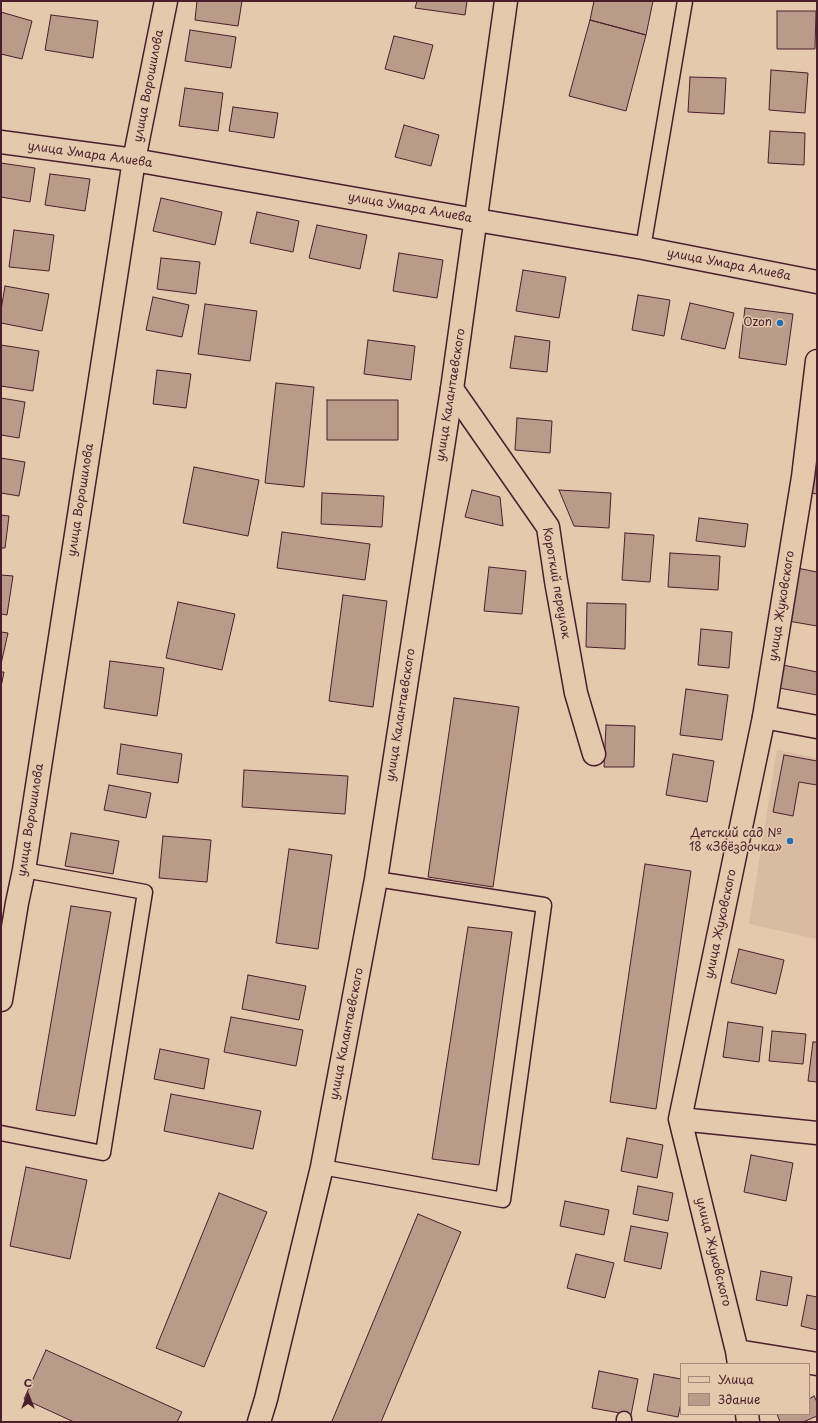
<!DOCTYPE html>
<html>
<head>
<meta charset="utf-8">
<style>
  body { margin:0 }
  #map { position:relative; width:818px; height:1423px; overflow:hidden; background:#e5c9ac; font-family:"Playpen Sans",sans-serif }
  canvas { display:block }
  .frame { position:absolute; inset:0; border:2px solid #4a1f2b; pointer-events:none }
  .legend { position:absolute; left:680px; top:1363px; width:130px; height:52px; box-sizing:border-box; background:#e5c9ac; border:1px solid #a78578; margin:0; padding:5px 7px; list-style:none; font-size:12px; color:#4a1f2b }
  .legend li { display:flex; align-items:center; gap:8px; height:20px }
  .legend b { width:20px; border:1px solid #a78578 }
  .north { position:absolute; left:8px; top:1375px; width:40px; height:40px; -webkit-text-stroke:3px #e5c9ac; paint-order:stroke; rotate:0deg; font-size:11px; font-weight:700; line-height:16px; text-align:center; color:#4a1f2b }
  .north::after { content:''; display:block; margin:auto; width:14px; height:18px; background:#4a1f2b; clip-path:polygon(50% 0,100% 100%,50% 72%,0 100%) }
</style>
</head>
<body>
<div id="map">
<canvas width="818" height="1423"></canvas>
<div class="frame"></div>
<ul class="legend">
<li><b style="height:5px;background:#e5c9ac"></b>Улица</li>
<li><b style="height:11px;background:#ba9a88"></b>Здание</li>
</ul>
<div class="north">С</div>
</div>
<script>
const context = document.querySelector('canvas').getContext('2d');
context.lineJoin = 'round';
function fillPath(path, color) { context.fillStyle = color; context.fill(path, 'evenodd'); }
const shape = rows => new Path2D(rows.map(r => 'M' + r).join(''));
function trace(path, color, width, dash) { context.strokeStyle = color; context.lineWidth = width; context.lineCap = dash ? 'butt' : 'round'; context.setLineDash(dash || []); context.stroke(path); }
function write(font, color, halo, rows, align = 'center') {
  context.font = font + ' "Playpen Sans",sans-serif'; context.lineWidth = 3; context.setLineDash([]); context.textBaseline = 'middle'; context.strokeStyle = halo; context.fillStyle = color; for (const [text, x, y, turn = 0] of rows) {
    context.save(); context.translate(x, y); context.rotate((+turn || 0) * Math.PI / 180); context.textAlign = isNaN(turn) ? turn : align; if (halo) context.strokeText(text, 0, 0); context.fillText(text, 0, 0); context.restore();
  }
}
fillPath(shape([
  [777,750,817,758,817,939,749,924]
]), '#d8bba1');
const building = shape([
  [197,1,242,1,238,26,195,20,197,1],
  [417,1,467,1,465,15,415,8,417,1],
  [594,1,653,1,646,35,590,20,594,1],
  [777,11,816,11,815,49,777,49,777,11],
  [1,12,32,21,22,59,1,54,1,12],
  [51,15,98,21,93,58,45,50,51,15],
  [590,20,646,35,626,111,569,96,590,20],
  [190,30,236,37,231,68,185,61,190,30],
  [394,36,433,45,424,79,385,69,394,36],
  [771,70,808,73,805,113,769,110,771,70],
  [690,77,726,78,724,114,688,112,690,77],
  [185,88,223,93,218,131,179,126,185,88],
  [233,107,278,113,274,138,229,131,233,107],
  [404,125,439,135,431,166,395,157,404,125],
  [770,131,805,133,804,165,768,163,770,131],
  [1,163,35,168,30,202,1,197,1,163],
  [50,174,90,179,85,211,45,205,50,174],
  [161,198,222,212,215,245,153,231,161,198],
  [257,212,299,221,293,252,250,243,257,212],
  [317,225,367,235,360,269,309,258,317,225],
  [14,230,54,235,49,271,9,267,14,230],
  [399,253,443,260,437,298,393,291,399,253],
  [161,258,200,262,196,294,157,289,161,258],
  [523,270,566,277,559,318,516,311,523,270],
  [5,286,49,294,42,331,1,323,1,310,5,286],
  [638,295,670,300,664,336,632,330,638,295],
  [153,297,189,305,182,337,146,330,153,297],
  [690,303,734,313,725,349,681,339,690,303],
  [205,304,257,311,250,361,198,354,205,304],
  [745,308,793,314,786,365,739,358,745,308],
  [515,336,550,341,547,372,510,368,515,336],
  [368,340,415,346,411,380,364,374,368,340],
  [1,345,39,351,33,391,1,386,1,345],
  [157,370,191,374,186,408,153,404,157,370],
  [276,383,314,387,304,487,265,483,276,383],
  [1,398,25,402,19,438,1,435,1,398],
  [327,400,398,400,398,440,327,440,327,400],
  [517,418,552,421,550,453,515,450,517,418],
  [817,453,817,494,810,493,817,453],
  [1,458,25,462,19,496,1,493,1,458],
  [194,467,259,480,248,536,183,523,194,467],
  [472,490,500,497,503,526,465,517,472,490],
  [559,490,611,493,609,528,574,526,559,490],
  [322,493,384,496,382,527,321,524,322,493],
  [1,515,9,516,5,548,1,548,1,515],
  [699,518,748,524,745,547,696,541,699,518],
  [282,532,370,544,365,580,277,568,282,532],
  [625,533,654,535,650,582,622,580,625,533],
  [670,553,720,556,718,590,668,587,670,553],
  [489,567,526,571,522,614,484,611,489,567],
  [797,568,817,572,817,626,788,621,797,568],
  [1,575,13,576,7,615,1,614,1,575],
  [343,595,387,601,373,707,329,701,343,595],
  [178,602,235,614,222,670,166,658,178,602],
  [587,603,626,604,625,649,586,647,587,603],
  [701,629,732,632,729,668,698,665,701,629],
  [1,632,8,633,1,664,1,632],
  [110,661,164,668,157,716,104,708,110,661],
  [783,665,817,672,817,695,779,688,783,665],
  [1,672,4,672,1,687,1,672],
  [686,689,728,695,722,740,680,735,686,689],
  [454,698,519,707,493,887,428,877,454,698],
  [606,725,635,726,634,767,604,767,606,725],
  [121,744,182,754,178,783,117,774,121,744],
  [673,754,714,761,707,802,666,795,673,754],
  [784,755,817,761,817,785,799,782,793,816,773,812,784,755],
  [244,770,348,776,345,814,242,807,244,770],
  [109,785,151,793,146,818,104,810,109,785],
  [71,833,119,841,113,874,65,866,71,833],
  [163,836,211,840,207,882,159,878,163,836],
  [289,849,332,855,318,949,276,943,289,849],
  [645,864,691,871,656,1109,610,1102,645,864],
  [71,906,111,912,75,1116,36,1110,71,906],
  [468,927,512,932,479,1165,432,1159,468,927],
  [739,949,784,960,776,994,731,983,739,949],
  [248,975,306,986,299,1020,242,1009,248,975],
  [231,1017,303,1030,296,1066,224,1052,231,1017],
  [728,1022,763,1027,759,1062,723,1057,728,1022],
  [772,1031,806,1034,803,1064,769,1061,772,1031],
  [813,1042,817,1042,817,1082,808,1081,813,1042],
  [160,1049,209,1059,204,1089,154,1079,160,1049],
  [171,1094,261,1111,253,1149,164,1131,171,1094],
  [627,1138,663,1145,657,1178,621,1171,627,1138],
  [751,1155,793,1163,786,1201,744,1192,751,1155],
  [26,1167,87,1180,70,1259,10,1246,26,1167],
  [638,1186,673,1193,668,1221,633,1214,638,1186],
  [219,1193,267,1212,204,1367,156,1348,219,1193],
  [565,1201,609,1210,604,1235,560,1226,565,1201],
  [418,1214,461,1232,381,1422,335,1422,332,1421,418,1214],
  [631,1226,668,1233,661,1269,624,1261,631,1226],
  [576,1254,614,1263,605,1298,567,1288,576,1254],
  [761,1271,792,1277,787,1306,756,1300,761,1271],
  [807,1295,817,1297,817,1330,801,1326,807,1295],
  [46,1350,182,1412,177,1422,74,1422,24,1399,46,1350],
  [599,1371,638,1379,631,1415,592,1408,599,1371],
  [654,1374,681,1379,681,1403,678,1417,647,1411,654,1374],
  [814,1396,817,1402,817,1416,803,1422,780,1422,777,1414,809,1414,809,1399,814,1396]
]);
fillPath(building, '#ba9a88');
trace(building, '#4a1f2b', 1);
const lane = shape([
  [643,248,685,1],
  [1,1133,103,1153,145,892,24,870],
  [322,1167,503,1200,544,905,376,879],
  [624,1422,624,1419]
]);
const street = shape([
  [476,220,643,248,817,282],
  [452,389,548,527,556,581,576,693,594,754],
  [1,1000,17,903,24,870,134,160,166,1],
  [680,1119,817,1133],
  [737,1351,817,1364],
  [739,1364,737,1351,680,1119,764,717],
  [747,1414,748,1422]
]);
const secondary = shape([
  [1,142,134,160,476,220],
  [817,361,803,477,764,717,817,727],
  [259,1422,266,1399,322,1167,376,879,452,389,506,1]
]);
trace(lane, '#4a1f2b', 17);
trace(street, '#4a1f2b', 25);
trace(secondary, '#4a1f2b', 25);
trace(lane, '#e5c9ac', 14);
trace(street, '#e5c9ac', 22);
trace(secondary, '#e5c9ac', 22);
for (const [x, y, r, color] of [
  [780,323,4,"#1f6fb2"],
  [790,841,4,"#1f6fb2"]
]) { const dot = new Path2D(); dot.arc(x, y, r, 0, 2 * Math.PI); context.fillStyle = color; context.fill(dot); trace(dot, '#e5c9ac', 1.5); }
write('12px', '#4a1f2b', '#e5c9ac', [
  ["улица Ворошилова",149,86,-79],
  ["улица Умара Алиева",90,155,8],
  ["улица Умара Алиева",410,208,10],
  ["улица Умара Алиева",729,265,11],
  ["улица Калантаевского",451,395,-81],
  ["улица Ворошилова",81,500,-81],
  ["Короткий переулок",556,583,80],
  ["улица Жуковского",782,606,-81],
  ["улица Калантаевского",401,715,-81],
  ["улица Ворошилова",31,820,-81],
  ["улица Жуковского",721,924,-78],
  ["улица Калантаевского",347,1034,-79],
  ["улица Жуковского",713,1252,76]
]);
write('12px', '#4a1f2b', '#e5c9ac', [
  ["Ozon",772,323],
  ["Детский сад №",782,834],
  ["18 «Звёздочка»",782,848]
], 'right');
</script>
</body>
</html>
